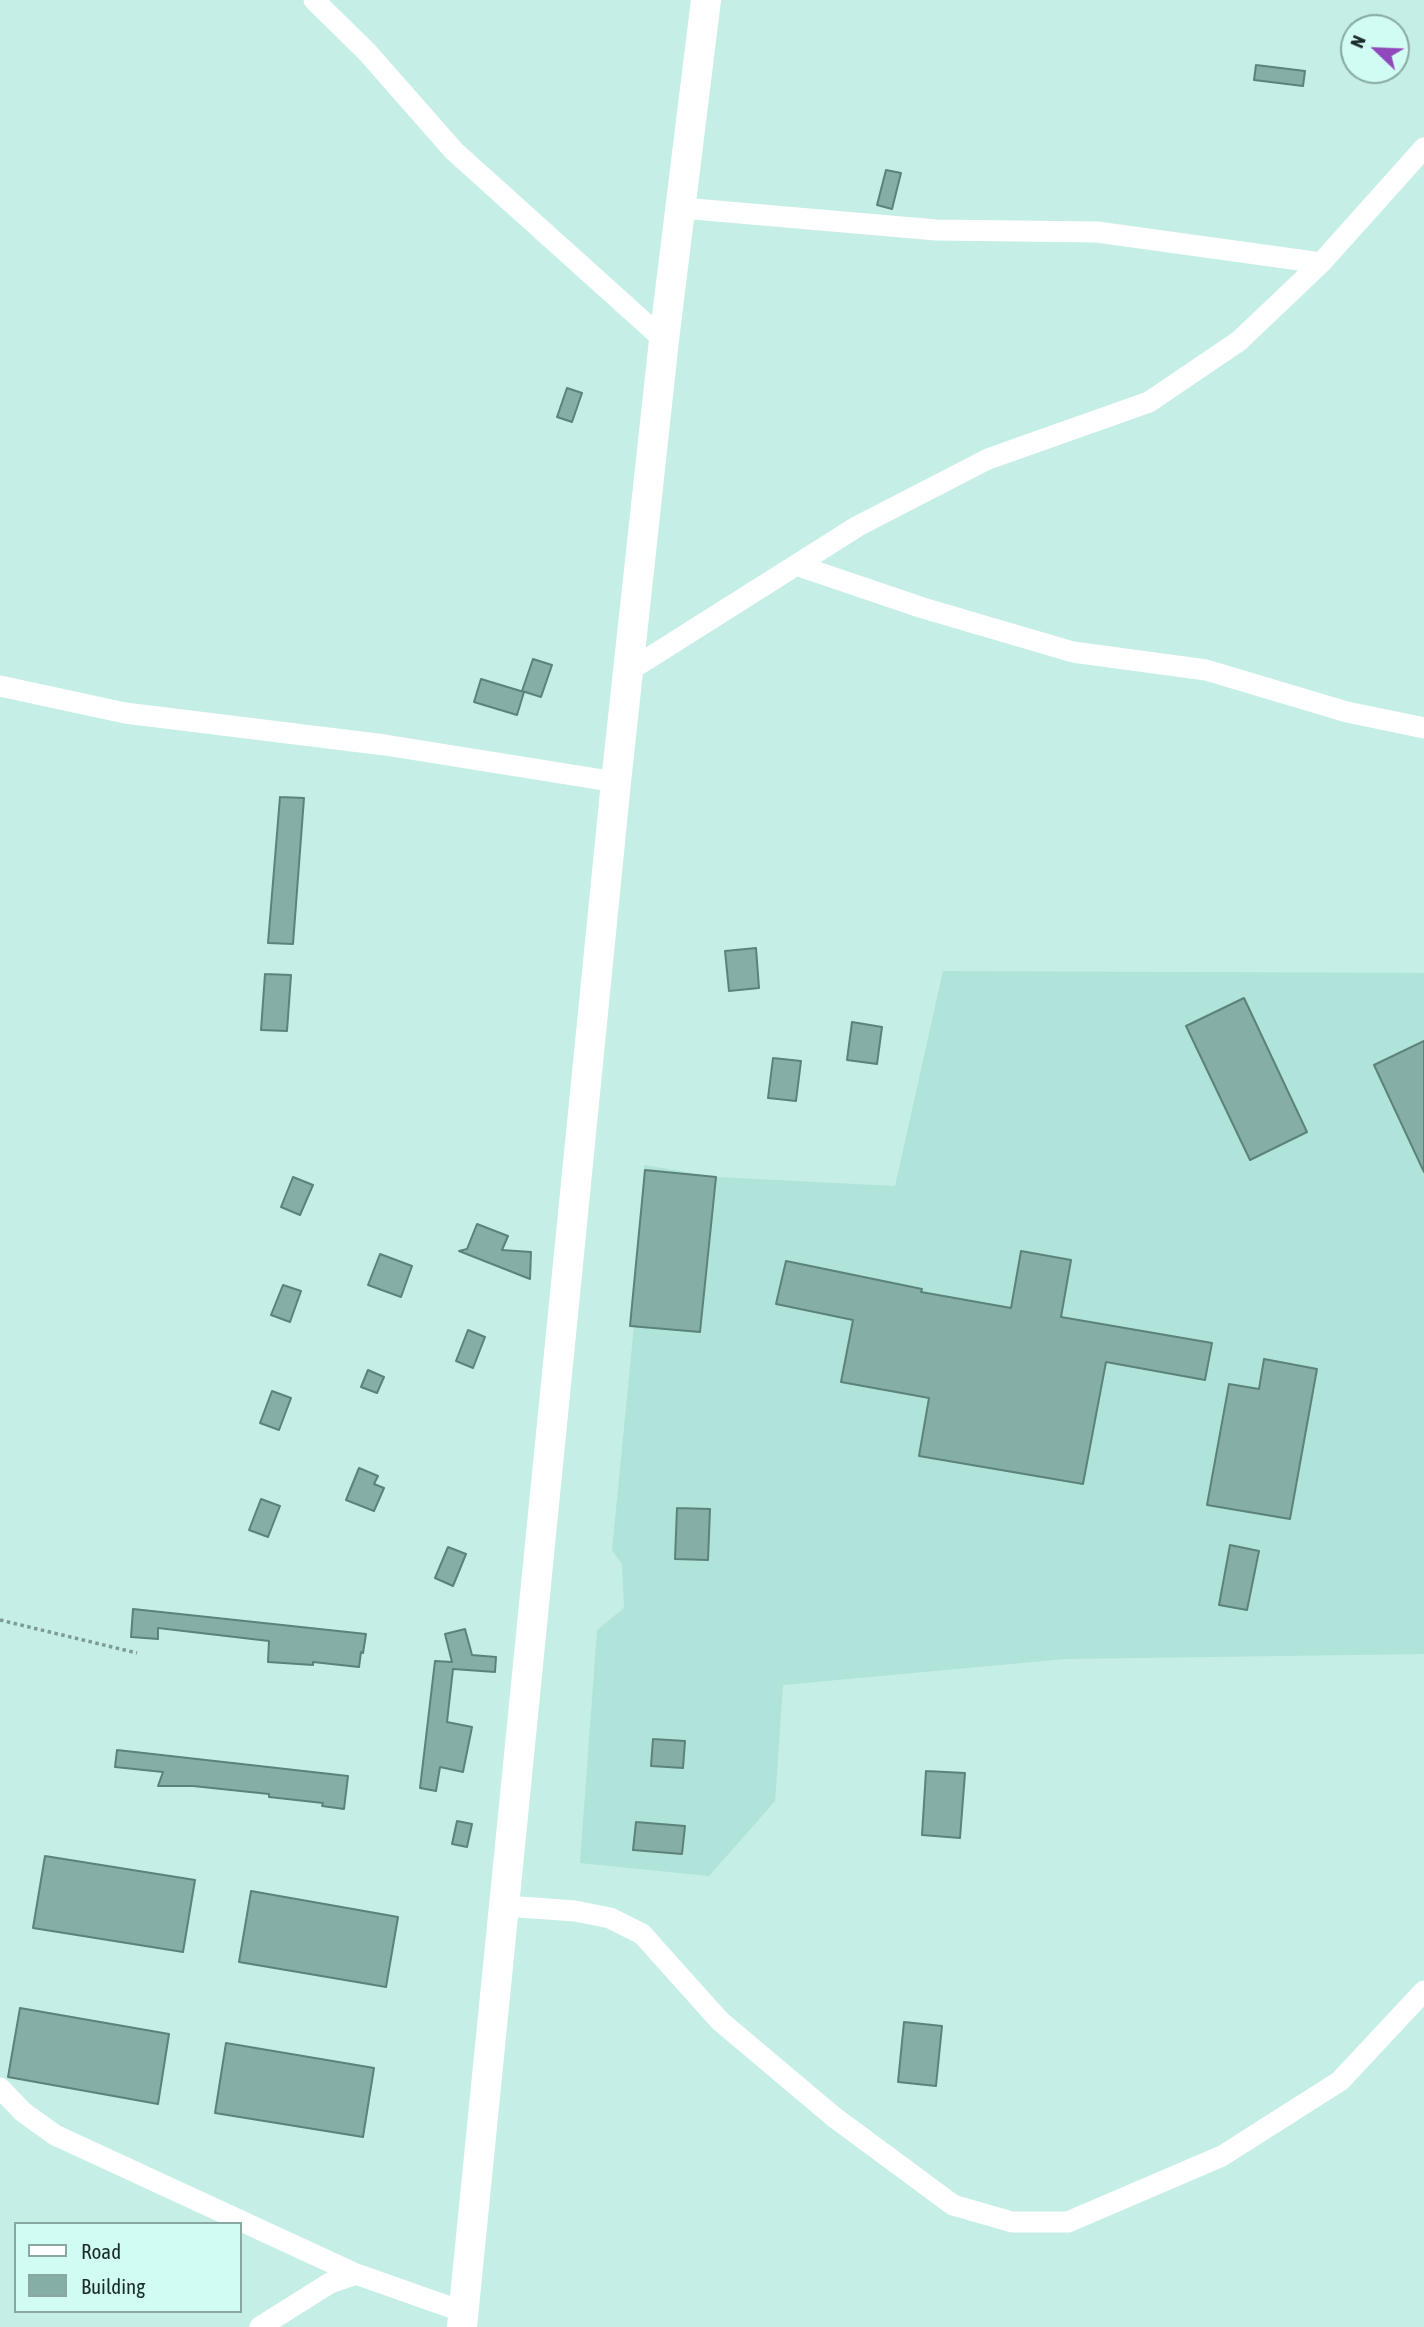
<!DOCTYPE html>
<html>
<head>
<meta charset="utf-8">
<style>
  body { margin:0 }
  #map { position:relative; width:1424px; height:2327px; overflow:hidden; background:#c4eee6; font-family:"Asap Condensed",sans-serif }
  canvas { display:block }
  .legend { position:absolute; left:14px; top:2222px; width:228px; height:91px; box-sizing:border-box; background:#d1fcf3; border:2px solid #88a8a1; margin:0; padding:9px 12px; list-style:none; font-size:21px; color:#1a2a27 }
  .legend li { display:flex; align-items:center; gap:14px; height:35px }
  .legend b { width:35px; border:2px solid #88a8a1 }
  .north { position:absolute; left:1340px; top:14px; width:70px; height:70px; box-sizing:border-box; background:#d1fcf3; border:2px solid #88a8a1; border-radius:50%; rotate:293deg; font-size:19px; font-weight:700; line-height:28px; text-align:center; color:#1a2a27 }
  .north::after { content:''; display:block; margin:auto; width:24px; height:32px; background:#9049bc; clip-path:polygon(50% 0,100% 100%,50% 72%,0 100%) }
</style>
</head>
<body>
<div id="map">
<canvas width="1424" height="2327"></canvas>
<ul class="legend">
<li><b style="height:9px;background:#fff"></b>Road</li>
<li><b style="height:19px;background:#85aea6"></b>Building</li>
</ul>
<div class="north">N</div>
</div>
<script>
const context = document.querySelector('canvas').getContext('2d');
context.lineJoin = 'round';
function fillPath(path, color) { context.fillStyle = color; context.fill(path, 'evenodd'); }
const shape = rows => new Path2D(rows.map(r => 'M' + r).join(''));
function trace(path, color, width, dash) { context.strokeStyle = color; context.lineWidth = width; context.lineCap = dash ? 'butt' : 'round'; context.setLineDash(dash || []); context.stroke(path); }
fillPath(shape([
  [943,971,1424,973,1424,1654,1065,1659,783,1685,775,1801,709,1876,580,1863,597,1630,624,1608,622,1564,612,1550,634,1326,644,1165,716,1177,895,1186]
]), '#b0e3d9');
const building = shape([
  [1256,65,1305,71,1303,86,1254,80,1256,65],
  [886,170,901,173,892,209,877,205,886,170],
  [567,388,582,393,572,422,557,417,567,388],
  [533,659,552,665,541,697,522,691,533,659],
  [481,679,524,692,517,715,474,702,481,679],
  [280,797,304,798,293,944,268,943,280,797],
  [756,948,759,988,729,991,725,951,756,948],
  [265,974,291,975,287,1031,261,1030,265,974],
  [1244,998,1307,1132,1250,1160,1186,1026,1244,998],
  [852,1022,882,1027,877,1064,847,1060,852,1022],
  [1424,1041,1424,1172,1374,1065,1424,1041],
  [773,1058,801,1061,796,1101,768,1098,773,1058],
  [645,1170,716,1177,700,1332,630,1326,645,1170],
  [293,1177,313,1185,300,1215,281,1207,293,1177],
  [477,1224,508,1236,502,1250,531,1252,530,1279,459,1251,467,1249,477,1224],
  [1021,1251,1071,1260,1061,1317,1212,1343,1205,1380,1106,1362,1083,1484,919,1456,929,1398,841,1382,853,1320,776,1304,786,1261,922,1289,921,1292,1011,1308,1021,1251],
  [380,1254,412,1266,401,1297,368,1285,380,1254],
  [283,1285,301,1291,290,1322,271,1315,283,1285],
  [468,1330,485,1337,473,1368,456,1361,468,1330],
  [1264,1359,1317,1369,1290,1519,1207,1505,1229,1384,1259,1389,1264,1359],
  [368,1370,384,1377,377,1393,361,1387,368,1370],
  [272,1391,291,1398,279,1430,260,1423,272,1391],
  [359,1468,378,1476,374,1484,384,1488,374,1511,346,1500,359,1468],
  [261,1499,280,1506,268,1537,249,1530,261,1499],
  [677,1508,710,1509,708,1560,675,1559,677,1508],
  [1230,1545,1259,1551,1247,1610,1219,1605,1230,1545],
  [448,1547,466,1554,453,1586,435,1578,448,1547],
  [133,1609,366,1634,363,1653,361,1652,359,1667,313,1662,313,1665,268,1662,269,1641,158,1628,158,1639,131,1637,133,1609],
  [465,1629,472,1655,496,1657,495,1672,453,1669,447,1722,472,1727,463,1772,440,1767,436,1791,420,1788,435,1661,452,1662,445,1634,465,1629],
  [653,1739,685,1741,683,1768,651,1766,653,1739],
  [117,1750,348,1776,344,1809,322,1806,323,1803,269,1797,269,1794,193,1786,158,1786,163,1772,115,1767,117,1750],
  [926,1771,965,1773,960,1838,922,1835,926,1771],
  [457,1821,472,1824,467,1847,452,1844,457,1821],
  [636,1822,685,1826,682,1854,633,1850,636,1822],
  [45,1856,195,1880,183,1952,33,1928,45,1856],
  [251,1891,398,1917,386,1987,239,1962,251,1891],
  [20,2008,169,2034,158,2104,8,2077,20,2008],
  [904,2022,942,2026,936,2086,898,2082,904,2022],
  [226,2043,374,2068,363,2137,215,2113,226,2043]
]);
fillPath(building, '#85aea6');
trace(building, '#5b827b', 2);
trace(shape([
  [0,1620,137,1653]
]), '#7c9b95', 3.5, [3.5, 3.5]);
trace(shape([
  [314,0,367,52,454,151,664,340],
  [682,208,936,230,1097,232,1321,263],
  [796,565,923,608,1073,652,1206,670,1347,712,1424,728],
  [630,670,858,526,988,459,1149,402,1239,341,1321,263,1424,148],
  [0,686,125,713,385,745,616,782],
  [506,1906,575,1911,610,1918,642,1934,720,2021,834,2117,953,2205,1012,2222,1068,2222,1222,2156,1340,2081,1424,1991],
  [0,2088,23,2112,55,2135,356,2274,464,2312],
  [260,2327,330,2283,356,2274]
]), '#fff', 21);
trace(shape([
  [462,2327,616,782,664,340,706,0]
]), '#fff', 30);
</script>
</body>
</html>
